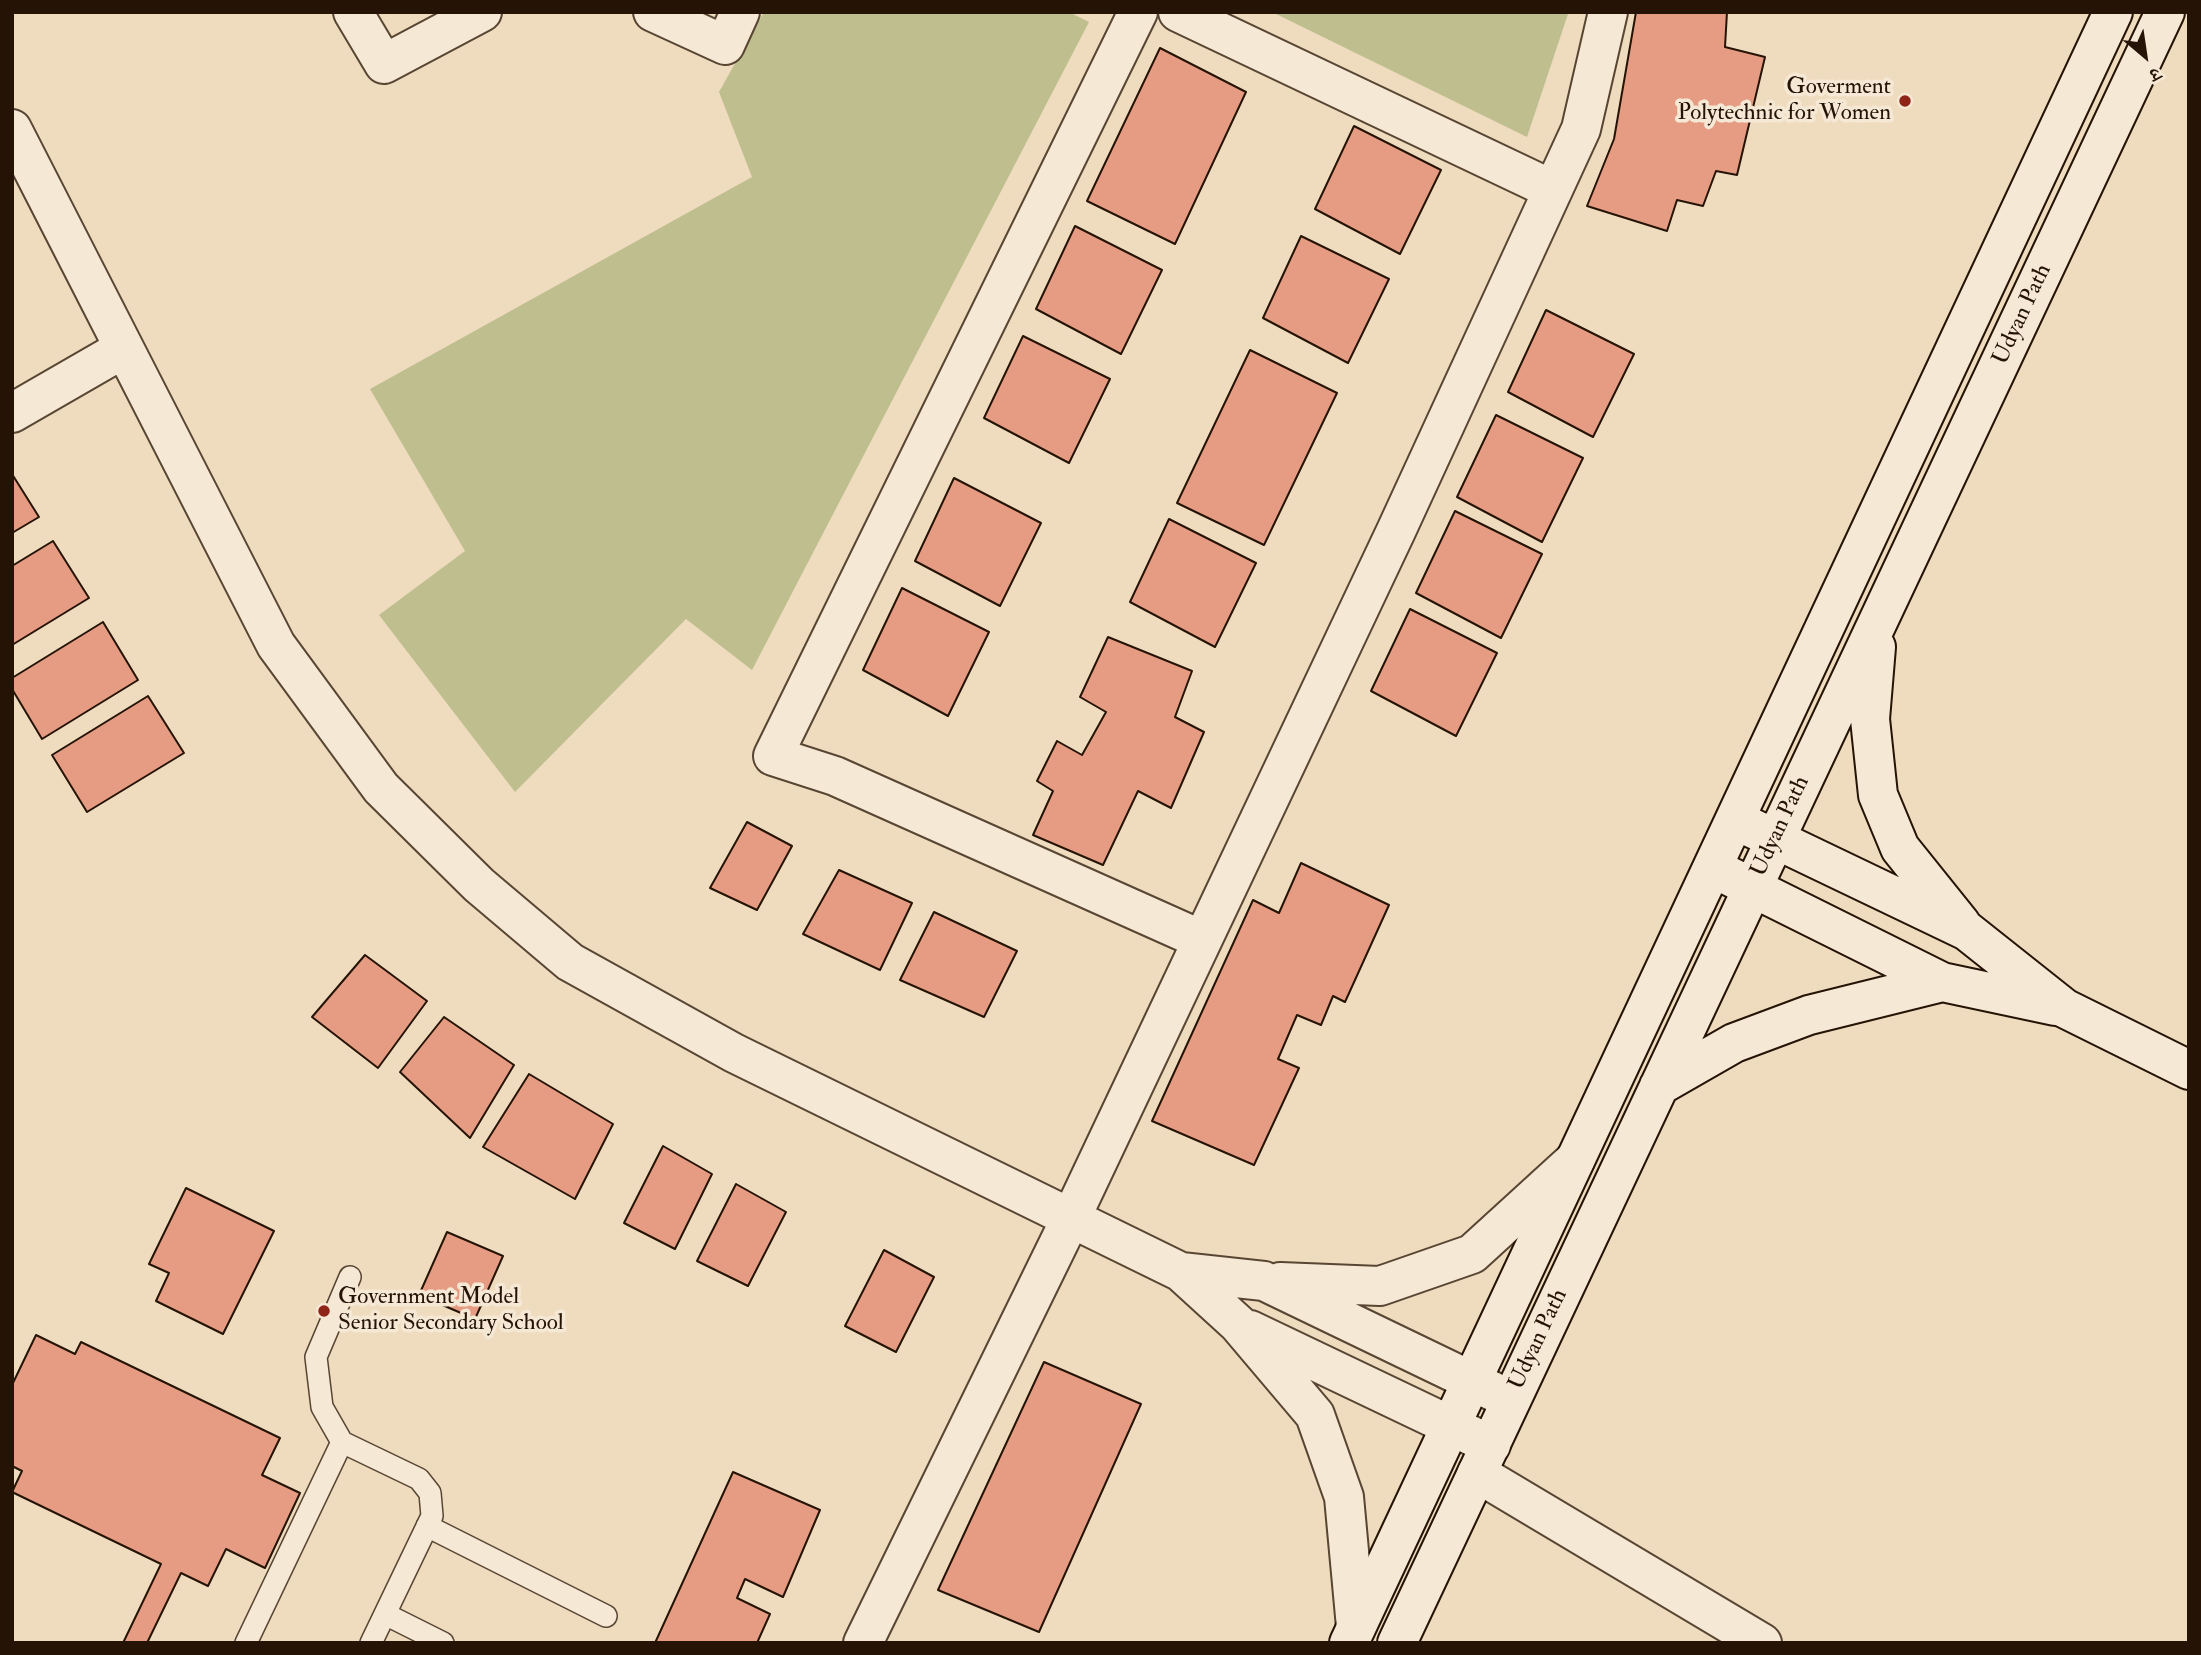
<!DOCTYPE html>
<html>
<head>
<meta charset="utf-8">
<style>
  body { margin:0 }
  #map { position:relative; width:2201px; height:1655px; overflow:hidden; background:#efdbbe; font-family:"IM FELL Double Pica","Noto Serif Devanagari",serif }
  canvas { display:block }
  .frame { position:absolute; inset:0; border:14px solid #251405; pointer-events:none }
  .north { position:absolute; left:2110px; top:21px; width:70px; height:70px; -webkit-text-stroke:5px #f5e8d5; paint-order:stroke; rotate:151deg; font-size:19px; font-weight:700; line-height:28px; text-align:center; color:#251405 }
  .north::after { content:''; display:block; margin:auto; width:24px; height:32px; background:#251405; clip-path:polygon(50% 0,100% 100%,50% 72%,0 100%) }
</style>
</head>
<body>
<div id="map">
<canvas width="2201" height="1655"></canvas>
<div class="frame"></div>
<div class="north">उ</div>
</div>
<script>
const context = document.querySelector('canvas').getContext('2d');
context.lineJoin = 'round';
function fillPath(path, color) { context.fillStyle = color; context.fill(path, 'evenodd'); }
const shape = rows => new Path2D(rows.map(r => 'M' + r).join(''));
function trace(path, color, width, dash) { context.strokeStyle = color; context.lineWidth = width; context.lineCap = dash ? 'butt' : 'round'; context.setLineDash(dash || []); context.stroke(path); }
function write(font, color, halo, rows, align = 'center') {
  context.font = font + ' "IM FELL Double Pica",serif'; context.lineWidth = 7; context.setLineDash([]); context.textBaseline = 'middle'; context.strokeStyle = halo; context.fillStyle = color; for (const [text, x, y, turn = 0] of rows) {
    context.save(); context.translate(x, y); context.rotate((+turn || 0) * Math.PI / 180); context.textAlign = isNaN(turn) ? turn : align; if (halo) context.strokeText(text, 0, 0); context.fillText(text, 0, 0); context.restore();
  }
}
fillPath(shape([
  [764,12,1069,12,1089,22,752,670,686,619,515,792,379,615,465,551,370,389,752,177,719,92],
  [1272,12,1568,12,1568,14,1527,137]
]), '#bfbe8e');
const building = shape([
  [1636,12,1727,12,1725,47,1765,57,1737,175,1716,171,1703,206,1677,200,1667,231,1587,206,1614,139,1636,12],
  [1160,48,1246,92,1175,244,1087,201,1160,48],
  [1354,126,1441,170,1400,254,1315,209,1354,126],
  [1075,226,1162,270,1121,354,1036,309,1075,226],
  [1301,236,1389,279,1348,363,1263,318,1301,236],
  [1546,310,1634,354,1593,437,1508,392,1546,310],
  [1023,336,1110,379,1069,463,984,418,1023,336],
  [1250,350,1337,393,1264,545,1177,503,1250,350],
  [1496,415,1583,458,1542,542,1457,497,1496,415],
  [12,474,39,517,12,533,12,474],
  [954,478,1041,523,1000,606,915,561,954,478],
  [1455,511,1542,554,1501,638,1416,593,1455,511],
  [1169,519,1256,563,1215,647,1130,602,1169,519],
  [53,541,89,598,12,645,12,566,53,541],
  [902,588,989,632,948,716,863,670,902,588],
  [1410,609,1497,653,1456,736,1371,691,1410,609],
  [103,622,138,680,42,739,12,689,12,678,103,622],
  [1108,637,1192,671,1175,717,1204,732,1171,808,1138,791,1103,865,1033,835,1053,791,1037,781,1057,741,1082,755,1106,712,1080,697,1108,637],
  [148,696,184,753,87,812,52,755,148,696],
  [747,822,792,846,757,910,710,888,747,822],
  [1301,863,1389,905,1345,1002,1333,996,1321,1025,1297,1015,1278,1059,1299,1068,1254,1165,1152,1121,1253,900,1279,913,1301,863],
  [839,870,912,903,880,970,803,934,839,870],
  [934,912,1017,951,984,1017,900,980,934,912],
  [365,955,427,1001,378,1068,312,1017,365,955],
  [444,1017,514,1065,470,1138,400,1072,444,1017],
  [529,1074,613,1124,575,1199,483,1147,529,1074],
  [663,1146,712,1174,675,1249,624,1223,663,1146],
  [736,1184,786,1212,748,1286,697,1261,736,1184],
  [186,1188,274,1231,223,1334,156,1301,169,1273,149,1264,186,1188],
  [447,1232,503,1256,475,1319,419,1295,447,1232],
  [884,1250,934,1277,896,1352,845,1326,884,1250],
  [36,1335,75,1354,81,1342,280,1438,262,1475,300,1493,265,1568,226,1549,208,1586,181,1573,147,1643,123,1643,161,1564,12,1492,22,1471,12,1466,12,1385,36,1335],
  [1044,1362,1141,1404,1039,1632,938,1590,1044,1362],
  [733,1472,820,1510,783,1597,745,1579,737,1598,770,1614,757,1643,655,1643,733,1472]
]);
fillPath(building, '#e69c83');
trace(building, '#251405', 2);
const lane = shape([
  [350,1277,316,1357,322,1407,342,1442,419,1479,430,1493,432,1516,371,1643],
  [427,1526,606,1616],
  [385,1614,443,1643],
  [246,1643,342,1442]
]);
const street = shape([
  [353,12,384,64,482,12],
  [653,12,725,45,740,12],
  [1138,12,773,756,835,776,1202,940],
  [1178,12,1553,190],
  [12,129,276,645,381,788,479,885,570,962,734,1053,1181,1272,1238,1324,1315,1415,1344,1497,1356,1627],
  [12,413,123,349],
  [1181,1272,1264,1281,1511,1400],
  [1280,1282,1380,1286,1472,1254,1575,1160],
  [1250,1330,1491,1445],
  [1477,1473,1762,1643],
  [863,1643,1071,1218,1396,531,1581,129,1608,12]
]);
const secondary = shape([
  [1876,647,1870,719,1878,795,1900,848,1961,924],
  [1752,828,1967,931,2064,1008,2189,1070],
  [1729,876,1942,982,2055,1006],
  [1659,1086,1734,1043,1809,1015,1942,982],
  [1349,1643,2113,12],
  [1397,1643,2165,12]
]);
trace(lane, '#584633', 24);
trace(street, '#584633', 42);
trace(secondary, '#251405', 42);
trace(lane, '#f5e8d5', 21);
trace(street, '#f5e8d5', 38);
trace(secondary, '#f5e8d5', 38);
for (const [x, y, r, color] of [
  [1905,101,7,"#8f2418"],
  [324,1311,7,"#8f2418"]
]) { const dot = new Path2D(); dot.arc(x, y, r, 0, 2 * Math.PI); context.fillStyle = color; context.fill(dot); trace(dot, '#f5e8d5', 2.5); }
write('23px', '#251405', '#f5e8d5', [
  ["Goverment",1891,88],
  ["Polytechnic for Women",1891,114],
  ["Government Model",338,1298,"left"],
  ["Senior Secondary School",338,1324,"left"]
], 'right');
write('23px', '#251405', '#f5e8d5', [
  ["Udyan Path",2023,315,-65],
  ["Udyan Path",1781,827,-65],
  ["Udyan Path",1539,1340,-65]
]);
</script>
</body>
</html>
